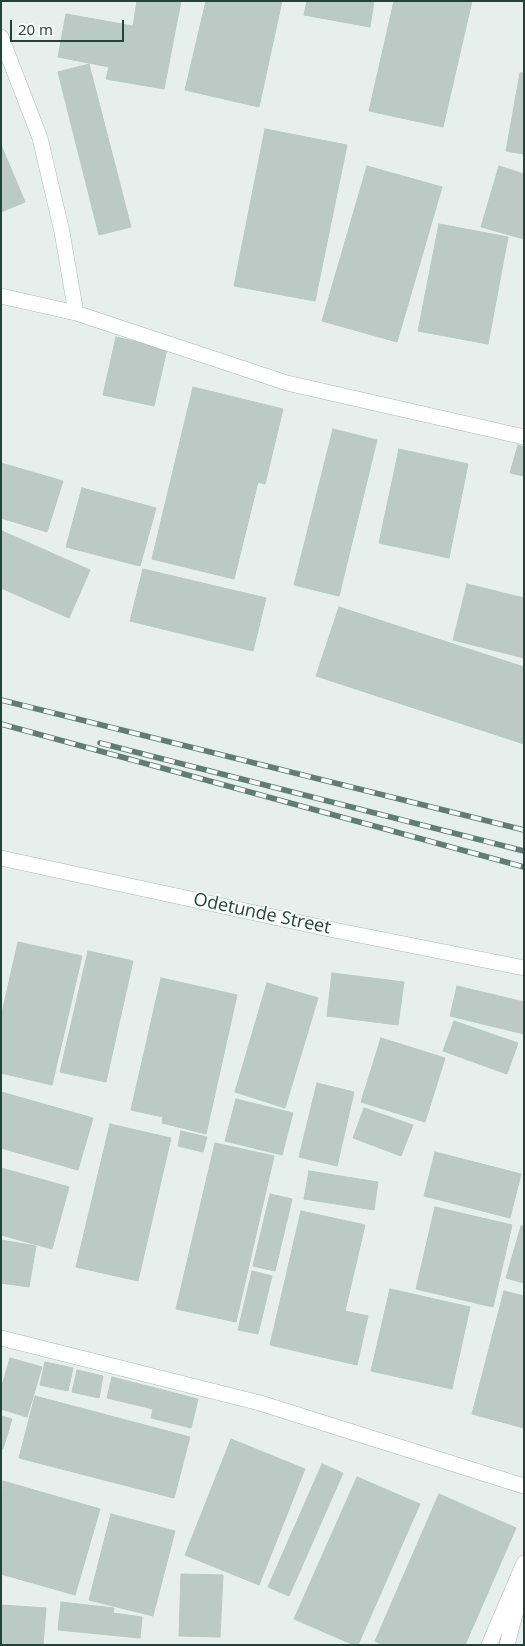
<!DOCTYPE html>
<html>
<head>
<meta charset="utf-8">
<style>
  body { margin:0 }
  #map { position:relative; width:525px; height:1646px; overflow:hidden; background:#e6efeb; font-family:"Open Sans",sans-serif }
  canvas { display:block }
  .frame { position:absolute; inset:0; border:2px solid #24423a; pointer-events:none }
  .scale { position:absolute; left:10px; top:20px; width:114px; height:22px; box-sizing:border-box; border:2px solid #24423a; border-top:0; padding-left:6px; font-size:15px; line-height:18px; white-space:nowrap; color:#24423a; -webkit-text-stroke:4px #f7fbf9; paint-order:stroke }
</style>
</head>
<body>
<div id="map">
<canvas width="525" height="1646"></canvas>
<div class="frame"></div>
<div class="scale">20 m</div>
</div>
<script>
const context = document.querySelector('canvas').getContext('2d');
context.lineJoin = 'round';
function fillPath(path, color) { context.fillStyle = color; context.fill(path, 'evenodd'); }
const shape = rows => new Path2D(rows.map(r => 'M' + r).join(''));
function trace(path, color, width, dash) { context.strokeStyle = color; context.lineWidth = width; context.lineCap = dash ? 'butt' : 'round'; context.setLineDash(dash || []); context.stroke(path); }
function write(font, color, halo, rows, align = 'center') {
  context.font = font + ' "Open Sans",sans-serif'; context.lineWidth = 4; context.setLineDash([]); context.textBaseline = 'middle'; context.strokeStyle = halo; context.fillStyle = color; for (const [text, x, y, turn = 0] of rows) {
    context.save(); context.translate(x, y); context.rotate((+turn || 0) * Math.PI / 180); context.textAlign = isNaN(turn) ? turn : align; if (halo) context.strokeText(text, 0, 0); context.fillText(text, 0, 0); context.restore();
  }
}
const building = shape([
  [137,1,181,1,164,89,106,79,109,67,58,57,66,14,133,26,137,1],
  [206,1,282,1,259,107,185,90,206,1],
  [307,1,374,1,370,27,304,15,307,1],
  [394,1,472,1,443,127,369,111,394,1],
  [89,64,131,227,99,235,58,72,89,64],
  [520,73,524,73,524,154,506,151,520,73],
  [265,129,347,145,315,301,234,286,265,129],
  [1,145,25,202,1,212,1,145],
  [367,166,442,187,397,342,322,321,367,166],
  [499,166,524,174,524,239,481,227,499,166],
  [439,224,508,237,488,344,418,331,439,224],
  [116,337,167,349,154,406,103,395,116,337],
  [193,387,283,409,265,484,258,482,234,579,152,559,193,387],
  [333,429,377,440,339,596,294,585,333,429],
  [518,445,524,447,524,476,510,473,518,445],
  [399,449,468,464,449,558,379,543,399,449],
  [1,463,63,481,47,532,1,518,1,463],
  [82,488,156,508,140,566,66,547,82,488],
  [2,531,90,570,69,618,1,588,2,531],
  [143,569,266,598,253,651,130,621,143,569],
  [467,584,524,598,524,658,453,640,467,584],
  [339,607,524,667,524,744,316,676,339,607],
  [18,942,82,956,52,1085,1,1073,1,1017,18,942],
  [88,951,133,961,106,1082,60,1072,88,951],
  [332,973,404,982,398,1025,327,1016,332,973],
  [161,978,237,995,206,1134,162,1123,163,1117,131,1110,161,978],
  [267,983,318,998,285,1108,235,1092,267,983],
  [457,986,524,1002,524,1034,450,1016,457,986],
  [454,1021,518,1043,507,1074,443,1051,454,1021],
  [381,1038,445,1058,425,1122,361,1102,381,1038],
  [317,1083,354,1092,337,1166,299,1157,317,1083],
  [1,1092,93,1118,78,1170,1,1148,1,1092],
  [236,1099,293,1113,282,1155,225,1141,236,1099],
  [364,1108,413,1125,401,1156,353,1138,364,1108],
  [110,1124,171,1138,138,1281,76,1267,110,1124],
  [181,1131,207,1137,203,1152,178,1146,181,1131],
  [215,1143,274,1156,236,1322,176,1309,215,1143],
  [435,1152,521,1174,510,1218,424,1196,435,1152],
  [1,1168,69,1187,52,1249,1,1235,1,1168],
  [309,1171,378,1182,374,1210,304,1199,309,1171],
  [270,1194,292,1199,275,1271,253,1266,270,1194],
  [435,1207,512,1225,493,1307,416,1289,435,1207],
  [301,1211,365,1225,345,1311,368,1316,357,1365,270,1345,301,1211],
  [521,1226,524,1227,524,1283,506,1278,521,1226],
  [1,1240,36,1246,29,1287,1,1283,1,1240],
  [252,1271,272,1276,258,1334,238,1330,252,1271],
  [390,1289,470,1307,452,1389,371,1371,390,1289],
  [504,1291,524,1296,524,1428,472,1414,504,1291],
  [10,1358,42,1367,27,1417,1,1409,1,1389,10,1358],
  [45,1362,73,1368,68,1391,40,1385,45,1362],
  [77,1370,103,1376,99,1398,72,1392,77,1370],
  [112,1377,198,1399,191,1428,151,1418,153,1409,107,1398,112,1377],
  [35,1396,190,1437,174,1498,19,1458,35,1396],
  [1,1416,12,1419,3,1449,1,1449,1,1416],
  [231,1439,305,1469,259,1585,185,1555,231,1439],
  [322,1464,343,1473,289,1596,268,1587,322,1464],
  [357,1477,420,1504,358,1645,354,1645,294,1619,357,1477],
  [3,1481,100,1509,75,1595,1,1574,3,1481],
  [439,1494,516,1528,465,1645,383,1645,375,1641,439,1494],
  [111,1514,175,1531,153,1616,89,1600,111,1514],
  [181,1574,223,1575,220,1637,179,1636,181,1574],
  [61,1602,114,1608,113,1613,142,1617,140,1638,58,1630,61,1602],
  [1,1605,46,1608,43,1645,1,1645,1,1605]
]);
fillPath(building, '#bbcac4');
trace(building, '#b8c9c2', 1);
const street = shape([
  [1,37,40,138,62,232,76,313],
  [1,296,76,313,287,383,524,437],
  [1,858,329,929,524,968],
  [1,1338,260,1403,524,1486],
  [489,1645,524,1563],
  [507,1645,523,1584]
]);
trace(street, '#a8b8b2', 16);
trace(street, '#fff', 15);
const rail = shape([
  [1,700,524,830],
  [1,724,524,867],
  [100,743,524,851]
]);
trace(rail, '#5f7d75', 5.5);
trace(rail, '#f7fbf9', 4, [11]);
write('18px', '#24423a', '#f7fbf9', [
  ["Odetunde Street",262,914,12]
]);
</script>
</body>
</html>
